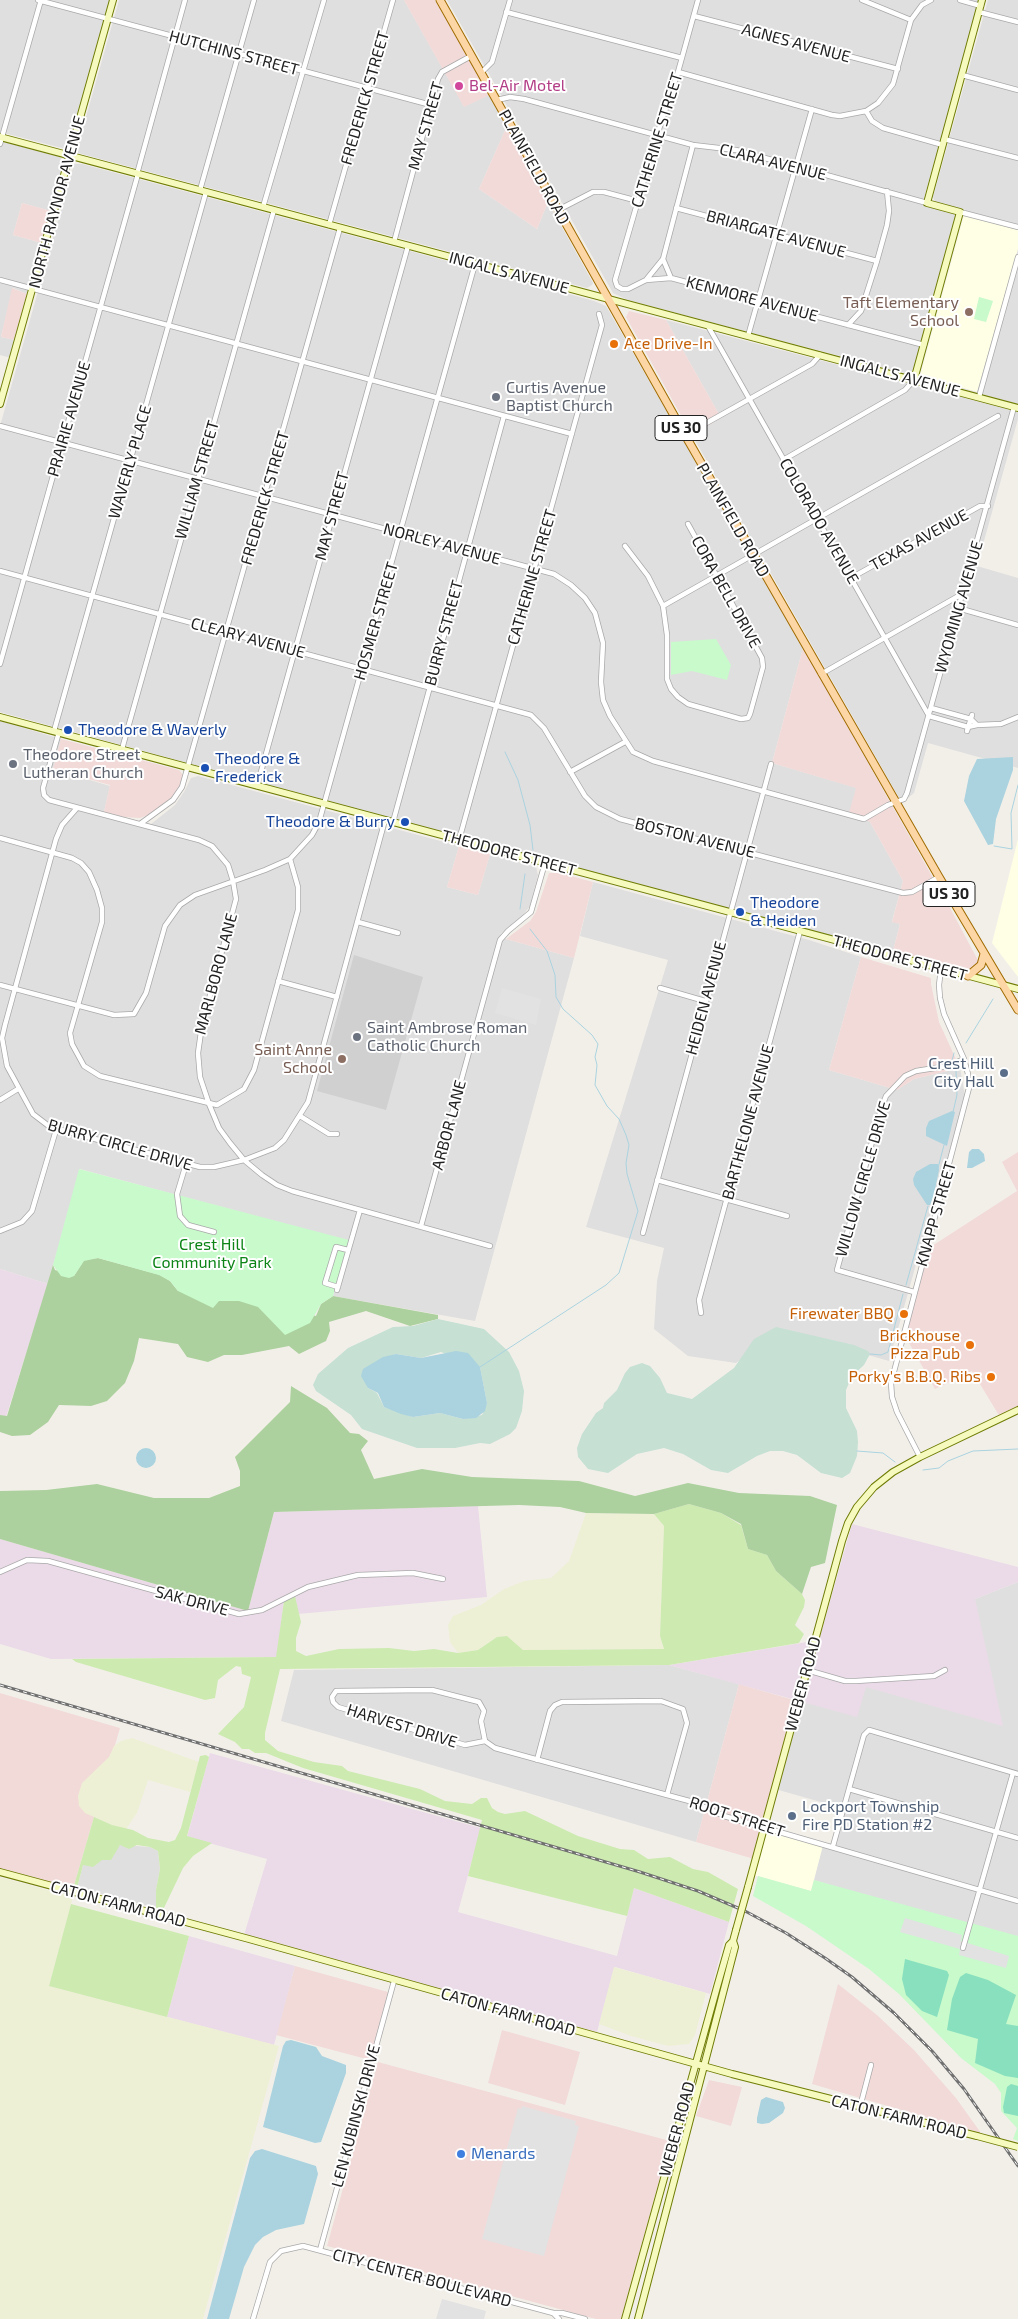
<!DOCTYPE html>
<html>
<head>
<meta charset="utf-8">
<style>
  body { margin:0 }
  canvas { display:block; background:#f2efe9 }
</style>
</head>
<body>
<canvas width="1018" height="2319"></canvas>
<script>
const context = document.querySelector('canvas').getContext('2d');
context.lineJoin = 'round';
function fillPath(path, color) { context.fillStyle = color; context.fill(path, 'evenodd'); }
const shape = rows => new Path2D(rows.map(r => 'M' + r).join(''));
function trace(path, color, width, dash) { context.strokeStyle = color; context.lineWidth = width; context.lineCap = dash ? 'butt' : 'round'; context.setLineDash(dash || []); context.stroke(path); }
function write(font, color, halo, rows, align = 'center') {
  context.font = font + ' "Exo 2",sans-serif'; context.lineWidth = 4; context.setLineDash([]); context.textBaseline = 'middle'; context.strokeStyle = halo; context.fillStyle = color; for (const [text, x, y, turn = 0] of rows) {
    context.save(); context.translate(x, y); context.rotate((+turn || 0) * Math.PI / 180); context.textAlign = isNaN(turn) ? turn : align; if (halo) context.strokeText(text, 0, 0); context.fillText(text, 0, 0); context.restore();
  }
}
fillPath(shape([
  [0,0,111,0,73,135,66,149,0,132],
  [119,0,404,0,464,106,489,95,507,126,479,189,537,229,548,202,593,283,592,285,587,288,78,153,77,149],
  [447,0,980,0,922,205,954,214,956,217,913,373,909,374,721,325,628,300,613,293],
  [988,0,1018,0,1018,404,924,378,921,375,966,210,935,202,933,197],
  [0,141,60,157,64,163,51,211,22,203,13,235,42,243,27,294,13,288,1,337,15,340,11,358,0,355],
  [74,164,82,164,496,274,594,301,606,306,803,648,772,763,857,788,870,822,903,881,892,921,900,924,893,951,745,914,0,712,0,426],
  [666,320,1018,412,1018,419,977,566,1018,578,1018,768,928,743,914,793,902,803,692,435,721,418],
  [0,721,61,739,53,769,110,786,104,812,151,824,175,805,184,792,191,778,198,776,459,846,447,887,478,895,490,854,536,867,538,875,530,906,520,919,500,934,506,939,574,958,475,1321,333,1296,349,1241,80,1169,48,1284,0,1269],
  [593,882,809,940,861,957,829,1070,897,1090,914,1079,960,1068,966,1102,927,1225,889,1361,779,1330,736,1363,688,1356,654,1329,657,1281,664,1248,586,1227,668,960,580,936],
  [1018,1582,1018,1941,814,1880,823,1845,831,1847,842,1808,775,1789,800,1701,865,1687,975,1599],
  [669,1665,739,1684,696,1842,281,1721,294,1670],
  [120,1845,150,1847,158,1851,160,1869,156,1890,156,1908,77,1888,83,1865]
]), '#e0dfdf');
fillPath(shape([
  [404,0,435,0,489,95,464,107],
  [507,126,548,202,537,229,479,189],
  [22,203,51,211,42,243,13,235],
  [12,288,27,294,15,340,1,337],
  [629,311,666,320,721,418,692,435,626,317],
  [803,648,950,908,980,964,978,973,893,951,900,924,892,922,903,881,870,822,849,813,856,788,772,763],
  [61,739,179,770,183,775,182,783,174,797,151,814,140,818,124,817,104,812,110,785,53,769],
  [459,846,490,854,478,895,447,887],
  [549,873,560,873,593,882,574,958,506,939,530,921,536,912],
  [861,957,931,978,931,984,939,1022,960,1068,914,1079,897,1090,829,1070],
  [1018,1152,1018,1409,1000,1417,972,1371,935,1389,904,1334,929,1244,932,1246,1017,1191,1002,1162],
  [739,1684,797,1701,754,1859,696,1842],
  [0,1693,120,1728,73,1889,0,1870],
  [295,1966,388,1992,370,2060,276,2035],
  [838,1984,877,2015,914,2050,956,2098,981,2133,812,2084],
  [502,2030,580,2052,565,2105,488,2083],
  [378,2062,670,2141,621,2319,596,2319,327,2246],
  [709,2080,742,2087,731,2126,696,2116]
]), '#f2dad9');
fillPath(shape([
  [0,1269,48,1284,6,1417,0,1415],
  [478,1506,487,1597,298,1614,295,1597,284,1601,277,1657,51,1659,0,1644,0,1539,248,1611,274,1512],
  [852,1524,1018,1567,1018,1582,975,1599,1003,1726,866,1687,857,1717,669,1665,819,1640],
  [210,1753,481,1828,458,1912,617,1956,634,1888,729,1922,710,1994,615,1967,597,2032,244,1935,267,1859,187,1837],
  [189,1936,295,1966,274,2045,167,2017]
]), '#ebdbe8');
fillPath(shape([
  [964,215,1018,230,1018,249,977,392,920,376],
  [1018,839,1018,977,992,943],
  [764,1829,823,1845,811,1891,753,1875]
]), '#ffffe5');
fillPath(shape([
  [354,955,423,977,386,1110,317,1091]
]), '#d0d0d0');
fillPath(shape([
  [586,1513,654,1514,664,1526,660,1636,664,1649,523,1650,507,1636,497,1637,478,1650,458,1653,450,1642,448,1625,453,1616,481,1605,504,1589,524,1581,551,1578,569,1561],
  [132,1738,199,1762,190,1792,148,1780,137,1813,126,1829,112,1825,85,1813,79,1806,78,1796,82,1783,109,1757,114,1746,121,1741],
  [0,1877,73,1897,49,1986,279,2046,203,2319,0,2319],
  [614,1967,706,1993,695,2035,689,2044,668,2046,631,2036,599,2024]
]), '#eef0d5');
fillPath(shape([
  [689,1504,721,1513,741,1525,748,1549,767,1555,776,1571,802,1594,805,1600,804,1607,795,1625,804,1634,799,1643,669,1665,280,1669,265,1733,265,1740,278,1751,314,1762,342,1766,348,1771,420,1789,445,1801,472,1804,481,1798,487,1798,492,1808,498,1812,505,1814,525,1811,578,1836,620,1849,634,1850,648,1859,670,1857,693,1869,708,1872,738,1889,729,1922,634,1888,627,1916,468,1876,482,1820,303,1768,266,1753,255,1753,249,1749,242,1749,235,1742,218,1734,244,1707,251,1677,242,1674,241,1667,236,1666,218,1680,215,1698,205,1700,76,1662,72,1659,276,1657,284,1601,295,1596,301,1622,296,1638,296,1651,306,1656,339,1649,389,1648,414,1651,434,1649,458,1653,478,1650,497,1637,507,1636,523,1650,664,1649,660,1636,664,1526,654,1514],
  [206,1755,209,1757,187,1836,212,1843,193,1856,183,1868,163,1910,156,1908,156,1890,160,1869,158,1851,150,1847,137,1845,129,1849,120,1845,111,1860,102,1860,93,1867,83,1865,77,1888,73,1889,94,1817,112,1825,133,1830,148,1838,169,1842,175,1840,181,1828,200,1756],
  [71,1904,189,1936,167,2017,49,1986]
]), '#cdebb0');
fillPath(shape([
  [98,1258,160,1275,170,1281,178,1291,221,1290,316,1316,321,1304,333,1296,438,1315,438,1319,410,1326,366,1311,329,1322,330,1331,326,1341,299,1354,289,1346,242,1355,224,1355,208,1362,187,1357,178,1344,139,1338,134,1361,125,1383,107,1401,91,1406,59,1405,48,1422,30,1435,12,1436,0,1432,0,1415,7,1416,53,1265,55,1270,74,1276,84,1260],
  [291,1386,327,1408,350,1433,359,1434,368,1441,361,1450,374,1479,422,1469,472,1477,579,1481,635,1496,688,1483,739,1493,810,1496,837,1505,825,1563,811,1567,802,1594,776,1571,767,1555,748,1549,741,1524,721,1513,689,1504,654,1514,586,1513,560,1507,519,1505,274,1512,248,1611,0,1539,0,1491,46,1490,97,1484,154,1498,209,1498,240,1486,240,1471,235,1457,290,1402]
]), '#add19e');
fillPath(shape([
  [438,1319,484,1329,509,1352,519,1371,524,1391,522,1411,516,1428,510,1434,490,1444,480,1443,455,1448,417,1448,362,1429,351,1415,316,1391,313,1385,318,1374,348,1348,393,1327,413,1326],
  [441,1352,480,1367,487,1403,482,1415,463,1419,440,1413,413,1417,384,1407,377,1393,368,1388,373,1364,381,1359,396,1354,421,1358],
  [776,1327,854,1345,868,1351,870,1354,864,1365,852,1376,846,1390,846,1408,857,1431,858,1442,857,1456,850,1473,842,1478,821,1473,797,1455,783,1451,770,1451,757,1456,728,1473,711,1470,683,1454,664,1448,637,1454,608,1473,588,1469,578,1457,577,1448,582,1434,596,1413,603,1408,604,1403,617,1390,625,1373,630,1367,642,1363,650,1366,660,1378,667,1393,692,1399,734,1368,754,1339]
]), '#c6e0d4');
fillPath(shape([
  [979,297,993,301,986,322,974,319],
  [716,639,731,665,727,680,692,671,671,675,671,642],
  [79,1169,349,1240,333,1296,321,1304,310,1323,285,1335,258,1307,239,1301,219,1301,213,1308,178,1291,170,1281,159,1275,98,1258,84,1261,74,1276,69,1278,61,1276,53,1265],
  [758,1876,811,1891,814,1880,1018,1936,1018,2141,1013,2139,1017,2128,1001,2111,1001,2093,995,2084,961,2058,899,1994,869,1969,806,1926,753,1896]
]), '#c8facc');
fillPath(shape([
  [905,1959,947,1971,949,1975,937,2017,922,2011,906,1995,902,1979],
  [966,1973,988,1980,1016,1995,1006,2024,1018,2026,1018,2078,1005,2076,975,2063,978,2039,947,2030,952,1999,960,1977],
  [1011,2084,1018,2086,1018,2116,1004,2113,1003,2107,1007,2087]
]), '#88e0be');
fillPath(shape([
  [502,988,541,999,536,1025,495,1013],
  [905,1918,962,1935,961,1941,1009,1956,1006,1968,959,1955,960,1949,900,1932],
  [522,2106,576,2121,575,2125,579,2126,544,2256,482,2239,518,2108,521,2109],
  [442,2299,486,2311,484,2319,436,2319]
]), '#e2e2e2');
fillPath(shape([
  [1013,757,1013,770,996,819,993,844,988,845,964,801,969,776,977,759],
  [952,1111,955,1112,947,1146,926,1136,926,1128,929,1121],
  [972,1149,979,1149,984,1154,985,1161,972,1168,967,1168,969,1152],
  [930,1164,938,1164,939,1170,933,1199,930,1205,927,1205,914,1185,913,1179,916,1172],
  [456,1351,468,1353,480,1367,487,1403,485,1411,476,1418,463,1419,440,1413,413,1417,401,1414,384,1407,378,1393,368,1388,361,1376,363,1369,383,1357,396,1354,421,1358],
  '136 1458a10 10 0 1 1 20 0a10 10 0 1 1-20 0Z',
  [291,2040,316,2047,322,2056,346,2065,346,2073,321,2142,315,2143,263,2127,283,2046,286,2041],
  [766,2097,783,2102,785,2108,783,2113,769,2123,762,2124,757,2123,757,2118,761,2100],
  [262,2149,316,2166,318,2174,304,2224,276,2230,263,2237,255,2245,244,2267,229,2319,207,2319,250,2158,255,2151]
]), '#aad3df');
trace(shape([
  [505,752,518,780,530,825,533,850],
  [994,846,1012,849,1011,813,1018,785],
  [520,909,525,874],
  [966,1043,993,999],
  [952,1061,954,1053],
  [953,1112,957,1095,956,1071],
  [938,1168,944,1145],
  [906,1285,928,1206],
  [870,1354,881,1355,888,1352,903,1294],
  [480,1367,606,1285,619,1273,638,1211,627,1174,626,1163,629,1145,626,1135,619,1119,607,1106,595,1085,597,1065,595,1057,598,1044,592,1035,563,1009,556,997,555,975,547,951,530,929],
  [857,1451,883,1453,895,1462],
  [923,1470,939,1468,948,1461,973,1451,1018,1449]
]), '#aad3df', 1);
const street = shape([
  [38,0,431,105],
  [698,0,678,72,657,135,615,280,617,286,622,289,628,289,646,280,671,278,924,345],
  [862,0,911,20],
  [960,0,981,6],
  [506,12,682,58],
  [979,12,1018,22],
  [694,16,898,69],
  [678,72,832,115,840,116,866,111,878,103,893,84,911,20,922,5,931,0],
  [481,73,492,62,510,0],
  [962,75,1018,90],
  [497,100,510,97,524,99,693,145,736,150,927,203],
  [866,111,872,121,883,128,943,145],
  [944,139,1018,158],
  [0,144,41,0],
  [137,174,185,0],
  [200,190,254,0],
  [263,207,324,0],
  [676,208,877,261],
  [558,210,593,192,604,192,638,201],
  [960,212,1018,227],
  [329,225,393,0],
  [394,242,438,79,442,72,471,56],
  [671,278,663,259,693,145],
  [0,280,572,434],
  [646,280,663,259],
  [848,325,861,311,877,261,887,225,889,211,887,191],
  [708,326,929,716,968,727,977,725,1001,724,1018,717],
  [748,336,812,109],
  [979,397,1018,257],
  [0,426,554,574,571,585,585,598,595,613,603,643,601,682,603,700,610,716,633,752,653,761,864,819,888,805,904,799,907,793,1014,407],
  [685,435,812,364,820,355],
  [783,460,905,390,914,380],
  [625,546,648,576,663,606,667,635,667,679,671,689,678,697,688,704,741,719,748,718,750,714,763,667,762,658,688,524],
  [0,571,531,715,544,728,585,796,596,807,620,819,903,893,912,892,939,877],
  [851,578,980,506,988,506],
  [663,606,998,416],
  [958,608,1018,625],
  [0,664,138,174],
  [821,674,962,594],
  [931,708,971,719,977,725],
  [54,731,206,192],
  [967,731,972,715],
  [59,732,43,788,44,795,49,800,199,840,212,846,228,865,233,881,236,899,202,1025,198,1053,200,1077,209,1104,219,1128,230,1143,244,1160,262,1175,277,1185,292,1191,490,1246],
  [122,749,274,210],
  [570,772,625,742],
  [257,786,408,246],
  [77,808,62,825,56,839,5,1025,2,1038,7,1066,33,1114,50,1127,200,1167,214,1167,244,1160,275,1148,284,1140,308,1102,385,820],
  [393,822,504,416],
  [140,824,173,800,182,787,340,228],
  [0,838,72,858,81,863,89,872,97,890,102,908,102,922,70,1033,72,1044,84,1066,100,1076,217,1105,244,1089,254,1070,298,910,298,887,290,859],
  [459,840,602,325,599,314],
  [358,922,398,933],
  [278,981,337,997],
  [0,985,114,1015,134,1014,146,993,165,926,180,905,195,895,265,870,290,859,312,835,319,822,475,264],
  [660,988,705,1001],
  [0,1100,18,1089],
  [300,1116,329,1134,337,1134],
  [186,1164,177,1194,180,1216,188,1225,214,1232],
  [657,1180,787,1216],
  [421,1226,500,940,508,931,531,912,545,863],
  [0,1231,22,1222,32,1211,56,1130],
  [643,1233,771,764],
  [338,1287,325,1283,336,1247,348,1250],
  [337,1290,360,1210],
  [914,1292,837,1270,881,1109,886,1096,905,1076,916,1071,948,1066,964,1059],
  [701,1313,699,1300,800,931],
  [920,1457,897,1412,892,1397,891,1383,969,1088,968,1074,964,1059,944,1014,940,998,939,985,941,969],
  [0,1572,27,1560,48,1561,239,1614,262,1610,308,1587,358,1575,413,1573,443,1579],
  [807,1670,845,1681,856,1681,934,1676,945,1670],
  [432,1690,479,1702,484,1711,481,1721,485,1741,465,1745,338,1707,333,1702,332,1697,336,1691,432,1690],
  [485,1741,495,1748,667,1795,693,1802,724,1816,1018,1901],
  [537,1760,550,1711,555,1705,562,1702,661,1701,683,1709,687,1723,667,1795],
  [849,1789,1018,1838],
  [833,1846,864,1735,869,1730,1018,1774],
  [963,1948,1013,1773],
  [860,2107,871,2065],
  [320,2250,394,1981],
  [553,2313,559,2319],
  [253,2319,270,2262,281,2251,303,2246,553,2313,562,2313,585,2319]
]);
const secondary = shape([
  [0,137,1018,408],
  [914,380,960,212,927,203,982,0],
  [0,404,113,0],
  [0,717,1018,989],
  [0,1872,249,1939,732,2074,977,2136],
  [748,1887,842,1541,848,1523,857,1507,874,1487,893,1472,920,1457,1018,1410],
  [625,2319,717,1987,729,1945,733,1941],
  [638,2319,735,1947,733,1941,736,1930]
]);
const primary = shape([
  [440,0,685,435,939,877,1018,1010],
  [968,976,981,965,984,954]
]);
trace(street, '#a9a9a9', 6);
trace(secondary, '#707d05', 8);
trace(primary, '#a06b00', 9);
trace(street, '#fff', 4.5);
trace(secondary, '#f7fabf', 6);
trace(primary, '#fcd6a4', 7);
const rail = shape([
  [0,1685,640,1872,698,1891,745,1911,786,1933,825,1958,852,1977,894,2013,932,2051,964,2089,1018,2166]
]);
trace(rail, '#707070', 3);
trace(rail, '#fff', 1, [4]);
const secondaryBridge = shape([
  [736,1930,748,1887],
  [977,2136,1018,2147]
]);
trace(secondaryBridge, '#707d05', 8, []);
trace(secondaryBridge, '#f7fabf', 6);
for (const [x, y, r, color] of [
  [459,86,5,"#d1479c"],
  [969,312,5,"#8d6e63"],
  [614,344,5,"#e8710a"],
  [496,397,5,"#6b7280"],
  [68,730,5,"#1a4fb4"],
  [13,764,5,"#6b7280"],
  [205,768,5,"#1a4fb4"],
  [405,822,5,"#1a4fb4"],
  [740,912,5,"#1a4fb4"],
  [357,1037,5,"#6b7280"],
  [342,1059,5,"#8d6e63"],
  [1004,1073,5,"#5c6f8a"],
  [904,1314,5,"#e8710a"],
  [970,1345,5,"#e8710a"],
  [991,1377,5,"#e8710a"],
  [792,1816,5,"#5c6f8a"],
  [461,2154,5,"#3f7fe0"]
]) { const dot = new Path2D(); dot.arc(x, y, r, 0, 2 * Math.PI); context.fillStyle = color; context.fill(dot); trace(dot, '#fff', 2); }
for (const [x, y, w] of [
  [681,428,52],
  [949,894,52]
]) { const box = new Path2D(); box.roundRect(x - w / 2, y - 12.5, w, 25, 4); context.fillStyle = '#fff'; context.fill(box); trace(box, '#222', 1); }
write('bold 15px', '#222', null, [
  ["US 30",681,428],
  ["US 30",949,894]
]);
write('16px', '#222', '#fff', [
  ["AGNES AVENUE",796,43,15],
  ["HUTCHINS STREET",234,53,15],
  ["FREDERICK STREET",365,98,-74],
  ["MAY STREET",426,126,-74],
  ["CATHERINE STREET",657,140,-73],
  ["CLARA AVENUE",773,162,14],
  ["PLAINFIELD ROAD",534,167,61],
  ["NORTH RAYNOR AVENUE",57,202,-75],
  ["BRIARGATE AVENUE",776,234,15],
  ["INGALLS AVENUE",509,273,15],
  ["KENMORE AVENUE",752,299,15],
  ["INGALLS AVENUE",900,376,15],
  ["PRAIRIE AVENUE",69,419,-74],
  ["WAVERLY PLACE",130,462,-74],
  ["WILLIAM STREET",197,480,-74],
  ["FREDERICK STREET",265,498,-74],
  ["MAY STREET",332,516,-75],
  ["PLAINFIELD ROAD",733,520,60],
  ["COLORADO AVENUE",819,521,60],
  ["TEXAS AVENUE",919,540,-29],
  ["NORLEY AVENUE",442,544,15],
  ["CATHERINE STREET",532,577,-74],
  ["CORA BELL DRIVE",726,592,61],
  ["WYOMING AVENUE",959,607,-74],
  ["HOSMER STREET",376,621,-74],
  ["BURRY STREET",444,633,-75],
  ["CLEARY AVENUE",248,638,15],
  ["BOSTON AVENUE",695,838,14],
  ["THEODORE STREET",509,853,15],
  ["THEODORE STREET",900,958,15],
  ["MARLBORO LANE",216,974,-75],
  ["HEIDEN AVENUE",706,998,-75],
  ["BARTHELONE AVENUE",748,1122,-75],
  ["ARBOR LANE",449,1125,-75],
  ["BURRY CIRCLE DRIVE",120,1145,16],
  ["WILLOW CIRCLE DRIVE",863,1179,-74],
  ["KNAPP STREET",936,1214,-74],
  ["SAK DRIVE",192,1601,15],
  ["WEBER ROAD",803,1684,-75],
  ["HARVEST DRIVE",402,1726,17],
  ["ROOT STREET",737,1817,18],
  ["CATON FARM ROAD",118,1904,15],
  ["CATON FARM ROAD",508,2012,16],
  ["LEN KUBINSKI DRIVE",356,2116,-75],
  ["CATON FARM ROAD",899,2117,14],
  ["WEBER ROAD",677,2129,-75],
  ["CITY CENTER BOULEVARD",422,2278,15]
]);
write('16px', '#b23c85', '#fff', [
  ["Bel-Air Motel",469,86]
], 'left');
write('16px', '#785e54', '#fff', [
  ["Taft Elementary",959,303],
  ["School",959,321],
  ["Saint Anne",332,1050],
  ["School",332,1068]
], 'right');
write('16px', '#c56008', '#fff', [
  ["Ace Drive-In",624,344,"left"],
  ["Firewater BBQ",894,1314],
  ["Brickhouse",960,1336],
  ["Pizza Pub",960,1354],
  ["Porky's B.B.Q. Ribs",981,1377]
], 'right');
write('16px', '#5b616d', '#fff', [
  ["Curtis Avenue",506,388],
  ["Baptist Church",506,406],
  ["Theodore Street",23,755],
  ["Lutheran Church",23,773],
  ["Saint Ambrose Roman",367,1028],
  ["Catholic Church",367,1046]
], 'left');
write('16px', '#164399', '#fff', [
  ["Theodore & Waverly",78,730],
  ["Theodore &",215,759],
  ["Frederick",215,777],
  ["Theodore & Burry",395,822,"right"],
  ["Theodore",750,903],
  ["& Heiden",750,921]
], 'left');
write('16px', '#4e5e75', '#fff', [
  ["Crest Hill",994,1064],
  ["City Hall",994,1082],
  ["Lockport Township",802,1807,"left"],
  ["Fire PD Station #2",802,1825,"left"]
], 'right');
write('16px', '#0c8416', '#fff', [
  ["Crest Hill",212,1245],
  ["Community Park",212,1263]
]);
write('16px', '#366cbe', '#fff', [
  ["Menards",471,2154]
], 'left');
</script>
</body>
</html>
